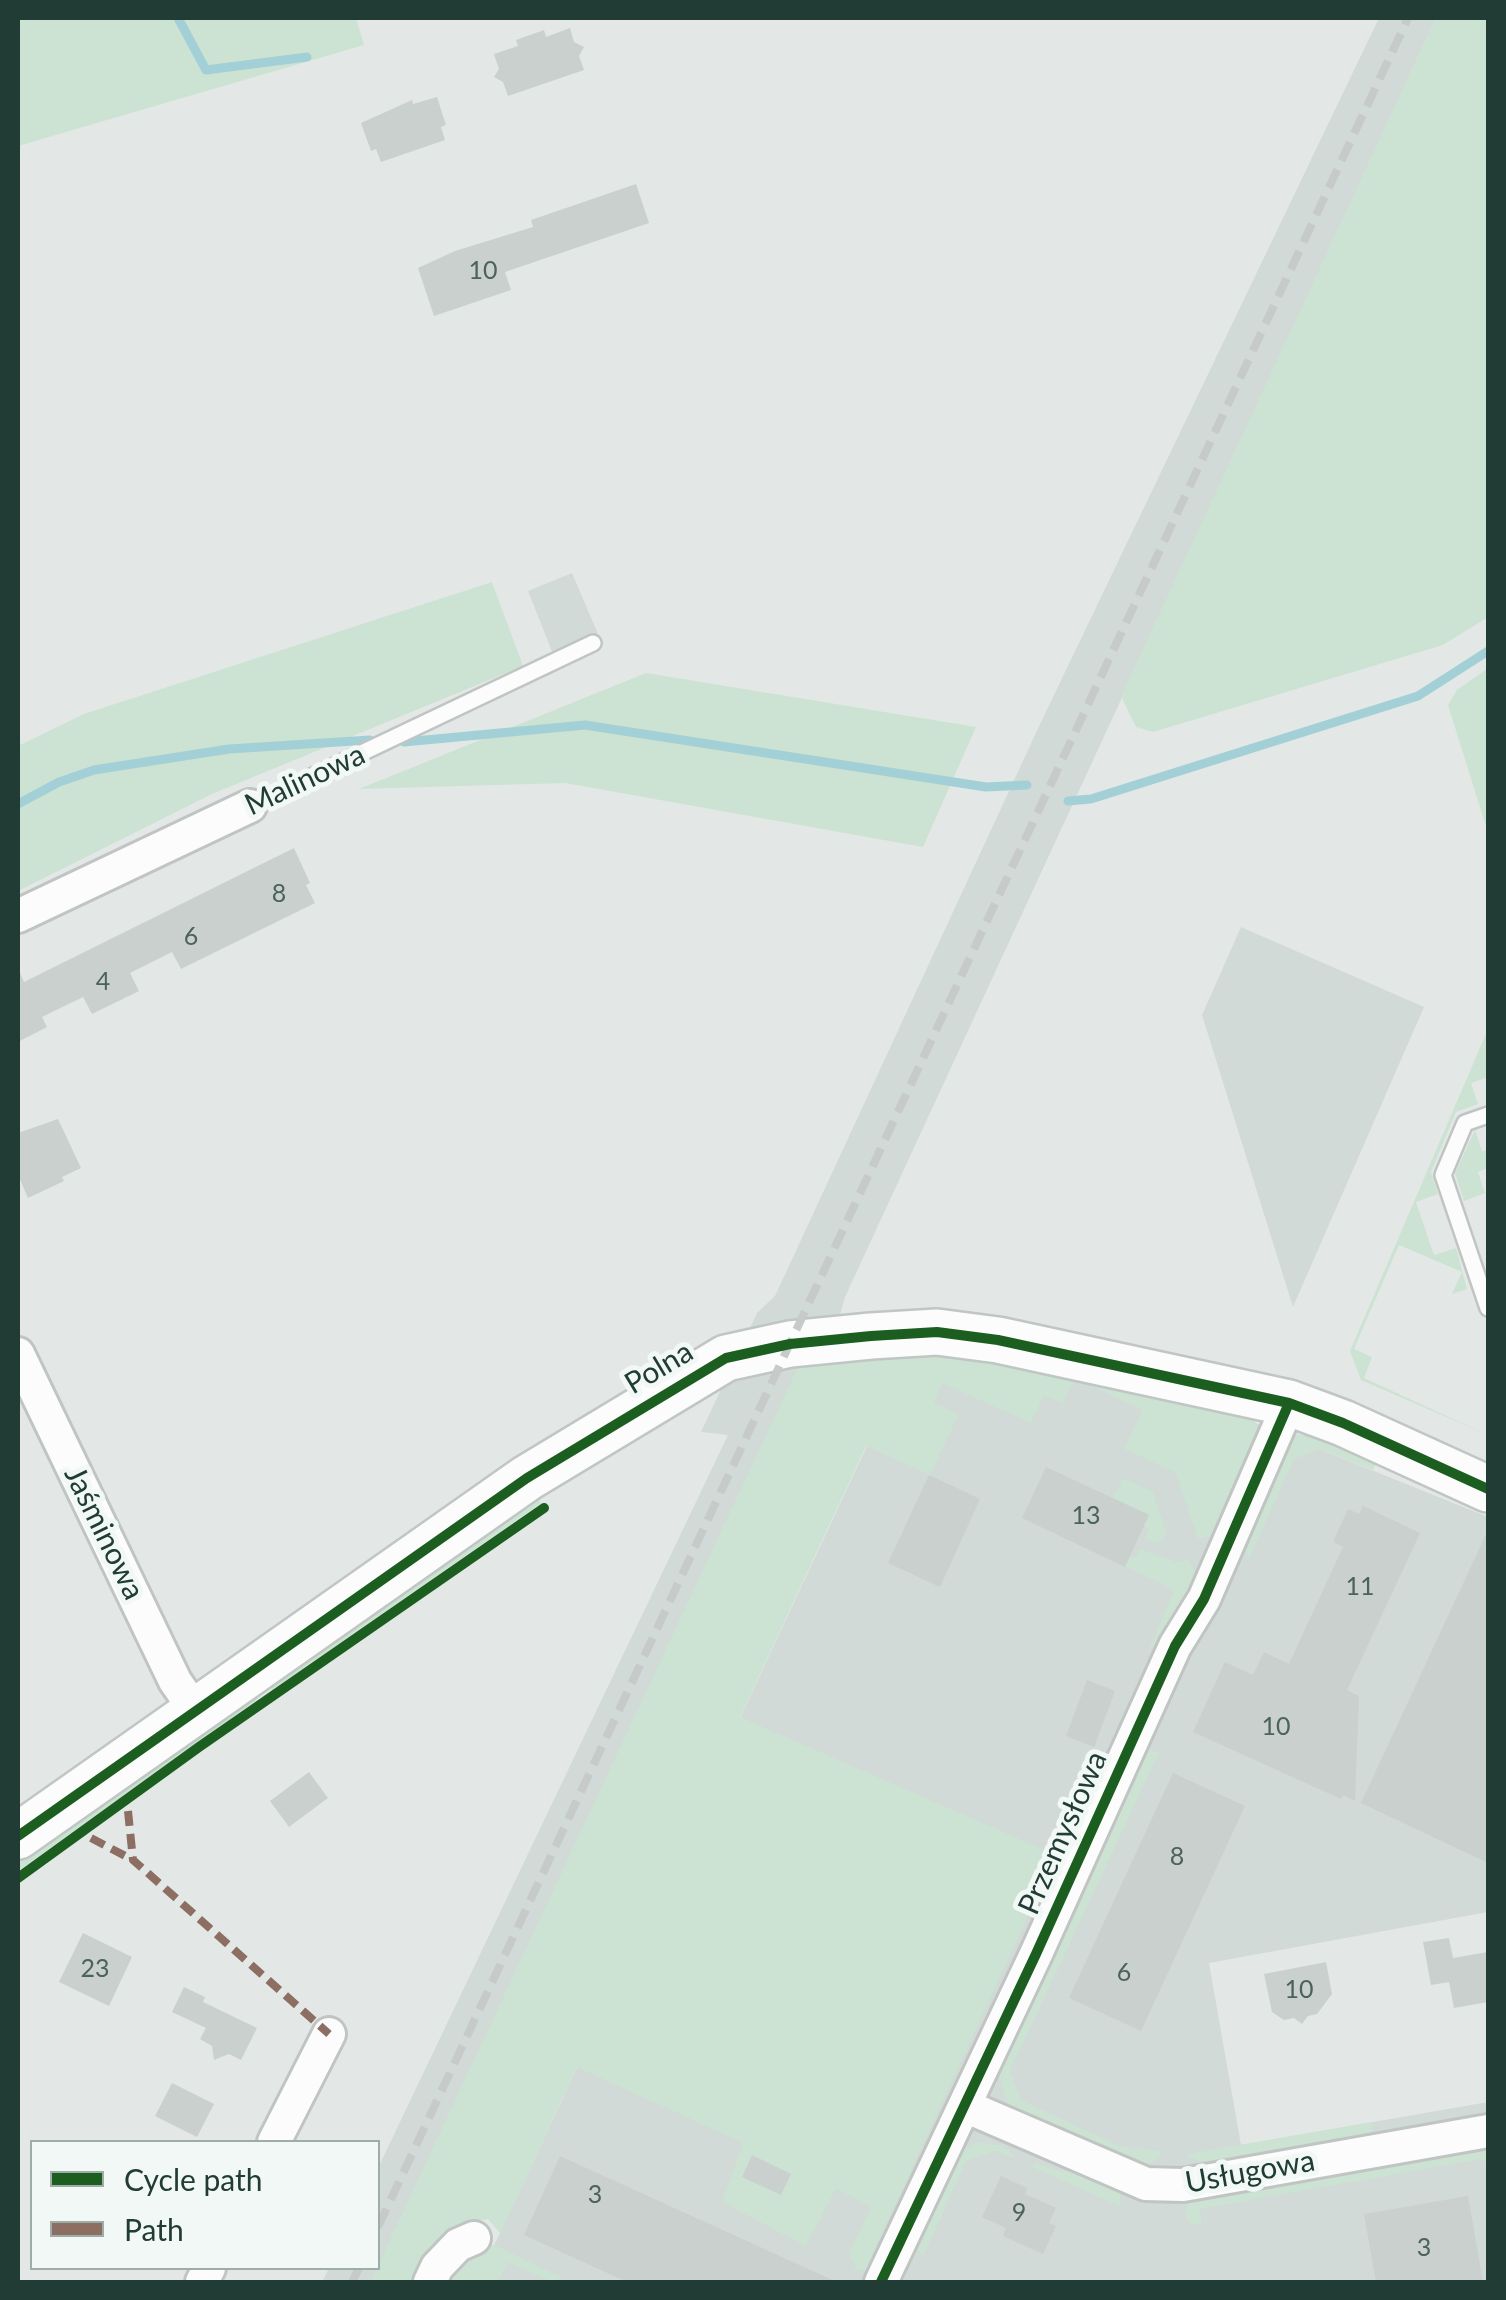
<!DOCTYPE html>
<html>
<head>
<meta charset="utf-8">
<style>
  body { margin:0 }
  #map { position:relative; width:1506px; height:2300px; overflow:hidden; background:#e3e8e6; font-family:Lato,sans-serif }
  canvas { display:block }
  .frame { position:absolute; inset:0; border:20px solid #213c35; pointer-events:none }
  .legend { position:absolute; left:30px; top:2140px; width:350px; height:130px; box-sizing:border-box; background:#f1f8f5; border:2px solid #9eada8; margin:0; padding:12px 18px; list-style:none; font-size:30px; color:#213c35 }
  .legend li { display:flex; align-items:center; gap:20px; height:50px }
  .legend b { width:50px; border:2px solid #9eada8 }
</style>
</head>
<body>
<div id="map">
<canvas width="1506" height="2300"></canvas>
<div class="frame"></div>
<ul class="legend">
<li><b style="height:12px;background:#1b5e20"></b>Cycle path</li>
<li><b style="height:12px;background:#8d6e63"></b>Path</li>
</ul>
</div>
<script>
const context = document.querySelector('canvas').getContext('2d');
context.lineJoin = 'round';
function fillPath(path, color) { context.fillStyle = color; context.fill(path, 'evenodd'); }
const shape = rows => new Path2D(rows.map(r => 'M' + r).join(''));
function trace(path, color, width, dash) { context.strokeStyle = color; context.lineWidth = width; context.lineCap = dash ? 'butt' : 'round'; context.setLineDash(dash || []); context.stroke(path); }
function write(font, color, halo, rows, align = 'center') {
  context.font = font + ' Lato,sans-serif'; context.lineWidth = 10; context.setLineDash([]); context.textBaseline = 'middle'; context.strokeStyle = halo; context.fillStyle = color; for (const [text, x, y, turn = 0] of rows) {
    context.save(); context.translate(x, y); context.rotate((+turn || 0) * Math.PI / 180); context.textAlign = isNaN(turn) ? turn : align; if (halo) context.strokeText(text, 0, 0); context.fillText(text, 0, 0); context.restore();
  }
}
fillPath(shape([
  [1379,18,1436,18,845,1297,820,1388,382,2282,322,2282,329,2268,378,2268,378,2168,728,1435,701,1432,757,1313,775,1296,1041,722],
  [572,573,598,634,553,654,528,591],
  [1241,927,1424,1007,1293,1307,1202,1015],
  [940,1351,1228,1412,1488,1517,1488,1912,1209,1963,1241,2145,1488,2102,1488,2282,477,2282,900,1375]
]), '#d1dad6');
fillPath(shape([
  [18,18,356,18,364,45,18,146],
  [1436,18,1488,18,1488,617,1443,645,1153,732,1136,727,1121,696],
  [492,582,523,666,212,794,18,891,18,746,84,714],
  [1488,668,1488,833,1448,705,1457,690],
  [646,673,976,727,923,847,565,783,359,789],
  [1488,1029,1488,1077,1471,1083,1478,1104,1456,1112,1431,1172,1438,1194,1416,1202,1434,1255,1456,1248,1467,1289,1452,1294,1462,1272,1399,1245,1354,1349,1372,1357,1364,1378,1488,1435,1361,1380,1350,1351],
  [1475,1130,1482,1151,1488,1150,1488,1168,1478,1172,1485,1193,1464,1201,1455,1173],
  [940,1351,1009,1362,1228,1412,1255,1420,1259,1438,1216,1536,1198,1539,1175,1472,1124,1449,1142,1410,1075,1378,1063,1404,1044,1395,1031,1423,942,1383,934,1403,959,1414,930,1475,866,1446,740,1717,1056,1855,865,2271,856,2269,849,2252,871,2207,836,2189,806,2246,722,2202,743,2143,577,2067,500,2233,488,2219,471,2223,430,2266,423,2282,370,2282,802,1358,854,1356,856,1361],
  [1294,1434,1306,1435,1376,1464,1373,1470,1320,1449,1294,1459,1249,1559,1239,1543,1288,1438],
  [1123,1478,1153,1492,1166,1532,1164,1539,1158,1544,1145,1539,1149,1529,1144,1526,1149,1514,1113,1498],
  [533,1490,541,1503,272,1690,269,1686],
  [1140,1549,1176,1562,1188,1560,1195,1572,1180,1613,1164,1626,1154,1647,1149,1649,1174,1590,1125,1566,1130,1556,1135,1558],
  [254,1696,257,1700,18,1871,18,1853],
  [1144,1747,1159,1753,1010,2071,1021,2100,1119,2146,1162,2151,1159,2158,1147,2165,1115,2161,1015,2115,1007,2103,999,2076,1005,2055],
  [1372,2122,1373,2136,1248,2162,1206,2162,1188,2158,1187,2154],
  [978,2142,1003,2146,1014,2155,1013,2158,996,2151,966,2161,923,2257,913,2244,938,2192,963,2150],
  [1473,2143,1488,2149,1488,2165,1481,2159,1200,2209,1202,2224,1191,2225,1185,2214,1189,2199],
  [1036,2163,1062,2172,1085,2169,1119,2185,1121,2207,1032,2167],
  [476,2245,494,2245,561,2277,559,2282,552,2282,508,2262,498,2282,435,2282]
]), '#cce2d3');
trace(shape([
  [178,18,206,70,307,57],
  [404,742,585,725,986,787,1027,785],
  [1068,801,1091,799,1418,696,1488,651],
  [18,804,59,782,94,770,229,749,370,740]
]), '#a3d0d7', 9);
fillPath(shape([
  [570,28,574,42,584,47,579,56,584,70,508,96,503,82,494,77,499,69,494,54,518,46,516,40,544,30,546,37],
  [437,97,446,125,441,127,445,140,381,162,376,149,371,151,361,123,412,100,413,104],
  [636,184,649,223,505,272,511,290,434,316,418,268,455,251,533,227,531,220],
  [294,848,310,883,306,885,315,903,181,969,172,952,130,973,139,991,92,1014,83,997,42,1017,47,1027,18,1042,18,968,24,982],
  [58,1119,81,1168,62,1177,64,1181,28,1198,18,1175,18,1133],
  [1046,1467,1149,1515,1125,1567,1022,1518],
  [929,1475,980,1499,940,1587,888,1563],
  [1363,1506,1420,1533,1347,1690,1359,1696,1355,1801,1343,1795,1341,1799,1193,1732,1225,1662,1253,1675,1264,1652,1289,1664,1343,1547,1333,1542,1348,1509,1359,1514],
  [1488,1530,1488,1863,1361,1803],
  [1087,1680,1115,1691,1094,1747,1066,1736],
  [309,1772,328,1798,289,1827,270,1801],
  [1173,1773,1245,1806,1141,2031,1069,1998],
  [83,1933,132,1957,109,2006,59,1982],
  [1449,1938,1453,1958,1488,1952,1488,2002,1454,2008,1449,1982,1431,1985,1423,1942],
  [1326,1962,1332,1994,1317,2014,1308,2016,1302,2024,1294,2018,1284,2020,1272,2012,1264,1974],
  [184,1987,205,1997,203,2002,257,2028,241,2060,229,2054,214,2060,212,2046,200,2039,206,2028,172,2012],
  [172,2083,214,2104,197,2137,155,2116],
  [752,2155,791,2174,781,2195,742,2177],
  [560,2156,837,2282,627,2282,524,2235],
  [1001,2176,1027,2188,1025,2194,1056,2208,1049,2223,1056,2226,1043,2254,1003,2236,1006,2228,982,2217],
  [1468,2196,1483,2282,1376,2282,1364,2214]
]), '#cad0ce');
const lane = shape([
  [250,806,593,643],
  [1488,1115,1465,1123,1443,1175,1488,1308]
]);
const street = shape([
  [18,916,250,806],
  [18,1354,175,1681,195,1710],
  [965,2106,1146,2184,1183,2185,1488,2131],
  [274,2142,329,2034],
  [202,2282,209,2268],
  [430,2282,437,2267,458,2245,474,2238],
  [881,2282,1036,1954,1175,1646,1204,1599,1289,1403]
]);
const secondary = shape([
  [18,1836,527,1478,726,1358,790,1344,871,1336,937,1332,998,1340,1289,1403,1343,1423,1488,1489]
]);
trace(lane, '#c0c5c3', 20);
trace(street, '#c0c5c3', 38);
trace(secondary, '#bfc6c3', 50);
trace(lane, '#fbfcfb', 15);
trace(street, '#fbfcfb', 32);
trace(secondary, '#fbfcfb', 45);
trace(shape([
  [378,2227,1408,18],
  [352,2282,359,2268]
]), '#c6cac9', 8, [20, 10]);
trace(shape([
  [128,1811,133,1860,329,2034],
  [91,1838,133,1860]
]), '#8d6e63', 8, [15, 8]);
trace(shape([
  [18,1836,527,1478,726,1358,790,1344,871,1336,937,1332,998,1340,1289,1403,1343,1423,1488,1489],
  [18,1878,199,1747,544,1508],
  [881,2282,1036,1954,1175,1646,1204,1599,1289,1403]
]), '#1b5e20', 10);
write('25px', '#4c625c', null, [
  ["10",483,271],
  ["8",279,894],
  ["6",191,937],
  ["4",103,982],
  ["13",1086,1516],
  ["11",1360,1587],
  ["10",1276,1727],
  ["8",1177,1857],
  ["23",95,1969],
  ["6",1124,1973],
  ["10",1299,1990],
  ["3",595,2195],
  ["9",1019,2213],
  ["3",1424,2248]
]);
write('30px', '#213c35', '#f1f8f5', [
  ["Malinowa",305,780,-25],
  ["Polna",659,1368,-31],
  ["Jaśminowa",104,1533,64],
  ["Przemysłowa",1063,1833,-66],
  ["Usługowa",1250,2172,-10]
]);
</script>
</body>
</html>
